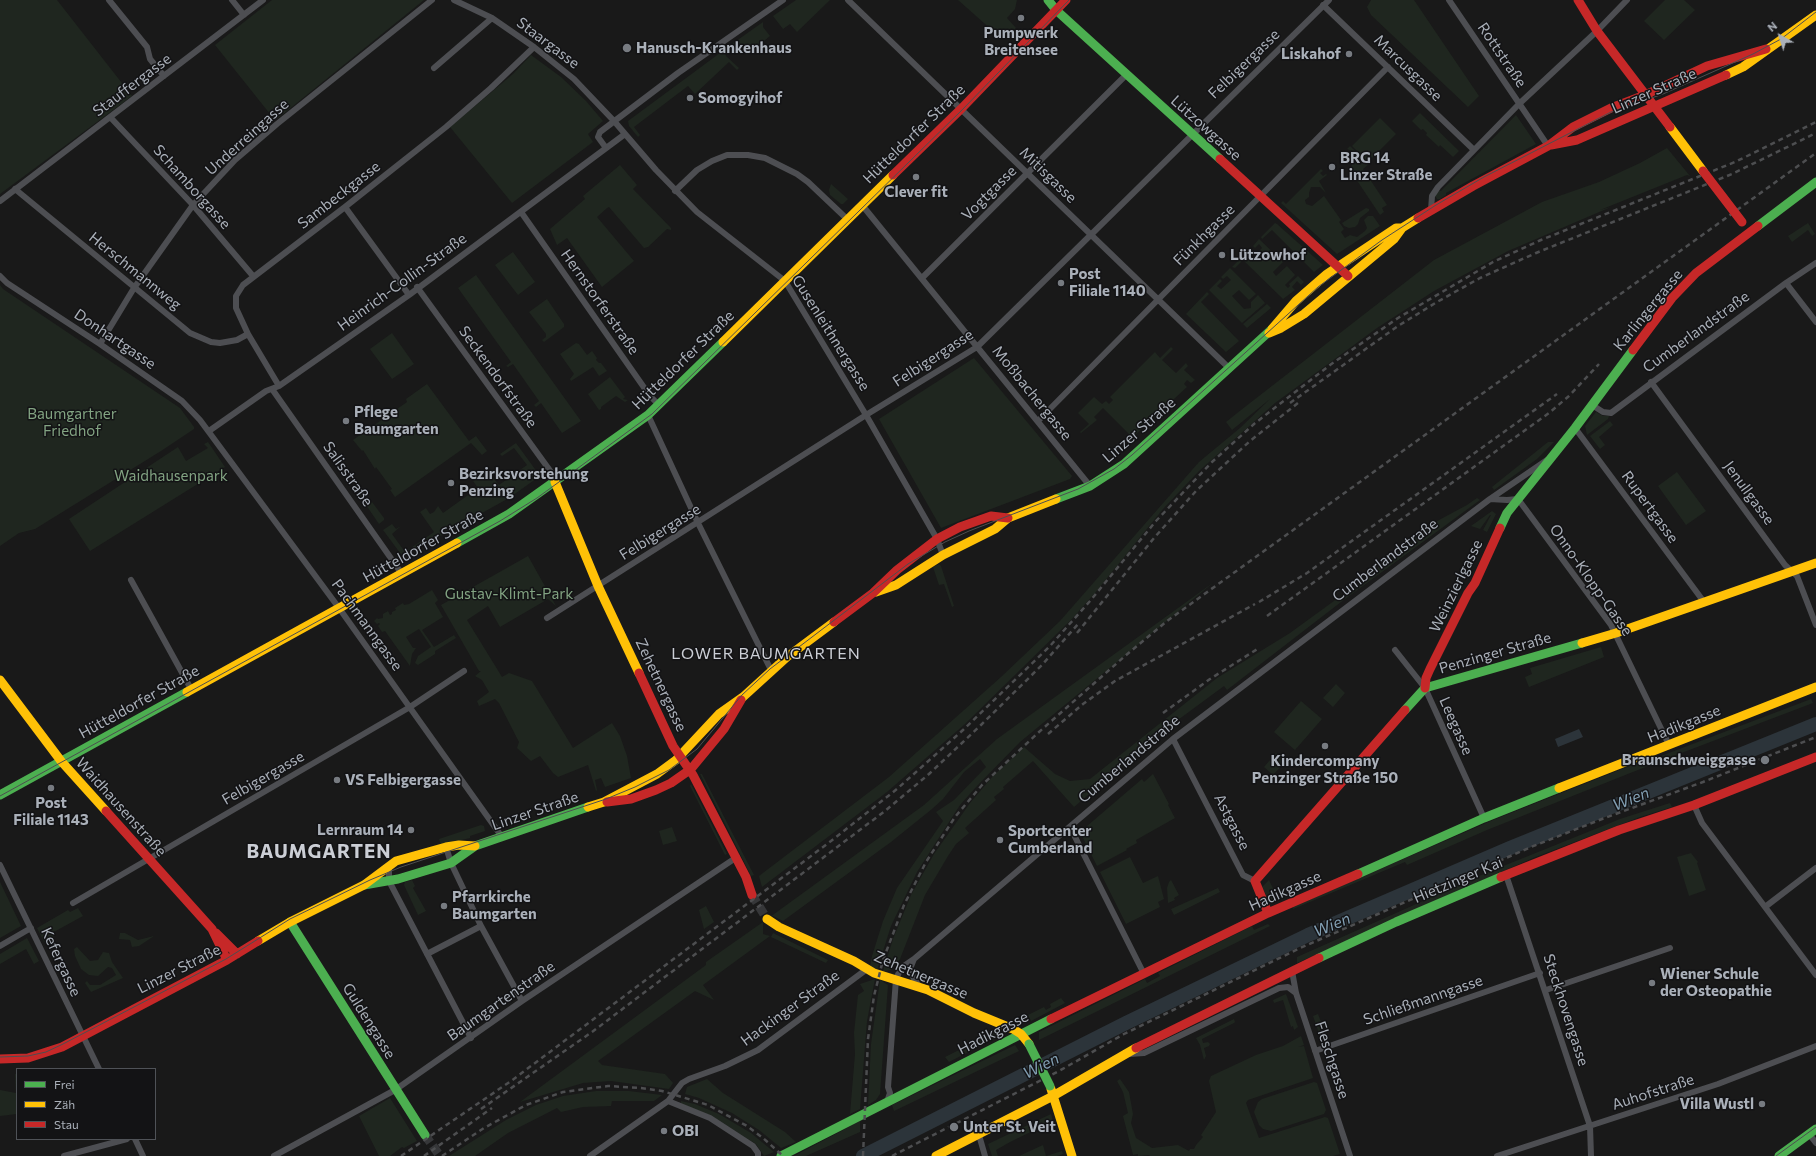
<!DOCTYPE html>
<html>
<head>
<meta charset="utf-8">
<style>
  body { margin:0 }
  #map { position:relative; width:1816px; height:1156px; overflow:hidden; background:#191919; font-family:Commissioner,sans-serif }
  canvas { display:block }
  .legend { position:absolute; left:16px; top:1068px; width:140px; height:72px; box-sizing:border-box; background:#131315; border:1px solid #4f5257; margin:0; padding:5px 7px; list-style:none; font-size:12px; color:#aab0b9 }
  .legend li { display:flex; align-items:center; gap:8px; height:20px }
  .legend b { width:20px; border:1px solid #4f5257 }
  .north { position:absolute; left:1760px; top:16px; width:40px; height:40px; -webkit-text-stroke:3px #131315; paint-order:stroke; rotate:321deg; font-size:11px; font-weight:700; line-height:16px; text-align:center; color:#aab0b9 }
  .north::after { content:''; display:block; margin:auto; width:14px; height:18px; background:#aab0b9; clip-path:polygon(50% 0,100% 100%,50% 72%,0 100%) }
</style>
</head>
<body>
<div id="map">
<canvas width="1816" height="1156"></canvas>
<ul class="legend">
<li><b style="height:5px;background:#4caf50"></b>Frei</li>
<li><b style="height:5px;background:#ffc107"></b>Zäh</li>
<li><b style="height:5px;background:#c62828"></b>Stau</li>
</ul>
<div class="north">N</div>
</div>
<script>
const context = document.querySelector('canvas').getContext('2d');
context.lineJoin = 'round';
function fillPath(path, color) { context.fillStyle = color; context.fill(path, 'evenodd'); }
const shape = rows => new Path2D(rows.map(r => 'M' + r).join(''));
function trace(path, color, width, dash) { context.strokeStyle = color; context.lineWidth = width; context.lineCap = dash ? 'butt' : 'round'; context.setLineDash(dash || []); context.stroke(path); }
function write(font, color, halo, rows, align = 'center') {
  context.font = font + ' Commissioner,sans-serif'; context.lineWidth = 3; context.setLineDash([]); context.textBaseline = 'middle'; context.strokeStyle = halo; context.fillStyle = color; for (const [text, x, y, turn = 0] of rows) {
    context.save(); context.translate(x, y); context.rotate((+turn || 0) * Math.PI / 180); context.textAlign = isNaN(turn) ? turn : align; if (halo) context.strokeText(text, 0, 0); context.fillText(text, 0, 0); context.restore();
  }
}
fillPath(shape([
  [0,0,57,0,132,96,0,194],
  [272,0,424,0,277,119,274,119,215,45],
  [796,0,830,0,797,32,790,24,783,29,773,16],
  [958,0,1017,0,1015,9,1007,18,1016,28,1005,39,997,32,993,31],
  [1371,0,1414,0,1479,96,1468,107,1371,15,1367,7],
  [1665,0,1684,0,1695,10,1664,40,1644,21],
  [763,22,763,27,770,36,747,55,736,45,734,46,732,44],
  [724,50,726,56,739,68,737,70,729,62,695,94,688,86,634,127,640,135,638,137,629,126,628,121],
  [531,55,561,77,586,101,603,121,588,134,593,142,512,203,450,127,513,74],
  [1420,113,1459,151,1453,157,1440,145,1439,147,1426,135,1427,133,1423,129,1421,130,1412,121],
  [1516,115,1536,144,1446,193,1446,195,1440,199,1437,199,1435,195,1439,191,1441,191],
  [1380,118,1396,134,1368,162,1352,146],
  [1350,146,1369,164,1363,169,1387,205,1382,208,1384,212,1380,215,1350,170,1354,159,1352,151,1347,149],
  [1667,148,1690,176,1687,175,1600,210,1611,207,1508,251,1434,291,1377,328,1275,403,1199,471,1163,509,1095,593,1071,620,965,724,887,792,762,887,759,876,889,777,1001,677,1060,621,1199,462,1240,428,1270,399,1232,430,1226,422,1241,410,1434,260,1542,202,1599,182,1640,163],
  [620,165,637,185,633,189,671,228,671,230,667,229,648,247,644,248,609,207,607,208,597,217,634,261,602,287,567,238,557,245,550,229,585,199,583,196],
  [1321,169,1323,171,1320,173,1323,176,1326,174,1327,175,1319,181,1326,193,1320,187,1311,187,1309,193,1309,197,1305,200,1306,204,1312,206,1324,196,1341,220,1339,222,1344,229,1341,232,1345,238,1350,235,1357,237,1365,231,1367,228,1364,220,1368,216,1373,216,1380,226,1337,254,1281,203,1283,201,1286,204],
  [831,184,848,199,843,204,841,204,830,195,829,190],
  [1366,208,1369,209,1369,211,1360,218,1358,224,1355,227,1349,228,1344,226,1342,223],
  [1275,223,1277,224,1323,265,1314,272,1272,230,1262,239,1261,237],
  [1808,223,1815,234,1812,236,1808,230,1792,242,1788,236],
  [1259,239,1283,262,1273,272,1276,276,1287,266,1295,275,1285,285,1288,288,1290,286,1289,284,1298,276,1304,282,1301,285,1297,281,1292,287,1295,290,1283,299,1243,260,1235,268,1232,267,1251,248,1253,250,1248,254,1252,258,1262,248,1259,244,1255,248,1253,246],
  [513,252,535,282,518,295,495,265],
  [1230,268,1256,294,1249,300,1239,290,1232,296,1244,309,1251,308,1251,302,1258,295,1265,303,1242,323,1209,290,1220,279,1222,281,1217,286,1221,289,1231,280,1227,276,1223,279,1221,277],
  [476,275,581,421,562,433,541,403,536,407,534,405,539,401,513,364,508,367,506,366,511,362,458,288],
  [0,285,3,289,180,408,194,427,194,429,161,451,35,529,19,533,0,546],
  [1207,292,1209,294,1201,302,1239,341,1226,352,1186,314],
  [547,299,564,324,564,327,544,342,542,340,546,337,546,334,529,312],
  [1267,304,1271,308,1247,328,1243,324],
  [392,333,414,364,392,379,370,349],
  [576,343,579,344,587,355,592,351,597,358,596,360,599,363,601,363,607,371,599,376,593,367,571,381,570,379,574,374,560,354],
  [1171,347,1173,349,1162,360,1176,373,1186,363,1188,366,1184,370,1195,380,1191,383,1187,380,1184,384,1187,387,1134,436,1131,436,1103,408,1094,417,1097,420,1081,433,1080,432,1089,424,1078,413,1094,397,1102,404,1106,401,1109,404,1113,400,1110,397,1155,352,1160,358],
  [974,358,1072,476,1070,479,941,528,879,419],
  [610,377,625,397,623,399,628,400,625,402,616,396,601,407,601,409,599,410,588,394],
  [427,384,469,441,476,436,487,451,482,455,471,443,395,497,390,490,392,489,376,467,375,469,363,450,362,451,353,440,407,402,406,399],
  [1596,412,1603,416,1609,416,1608,419,1587,435,1585,426],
  [1610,421,1613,425,1599,437,1605,445,1600,449,1590,436],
  [208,442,225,467,90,551,69,519,178,447,186,461,208,448,204,444],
  [1548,442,1554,442,1537,459,1494,490,1492,487],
  [516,443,540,476,509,498,403,557,383,530,392,524,396,529,401,526,392,534,405,552,434,532,420,512,426,508,430,514,434,512,438,506,443,513,478,488,473,481,485,472,487,475,490,473,499,485,527,465,514,448,502,456,500,454],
  [1677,472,1706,511,1686,525,1658,486],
  [355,485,369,504,372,502,384,518,384,520,379,524,353,486],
  [1477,498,1480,500,1341,602,1227,690,1224,686,1163,731,1074,807,1033,761,1003,787,1004,789,994,797,996,800,965,828,969,833,956,844,948,856,925,895,900,959,891,970,883,971,893,939,911,895,934,854,970,803,993,776,1020,751,1024,747,1055,774,1070,781,1090,779,1217,678,1290,633,1360,582,1439,520,1467,505],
  [1492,511,1496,514,1487,532,1483,530,1491,515,1490,515,1480,529,1471,526],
  [528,556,556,606,548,599,500,627,488,606,467,620,502,677,509,673,532,681,573,748,612,723,620,736,627,756,631,778,605,787,601,778,595,780,597,790,596,791,588,765,558,777,553,773,540,756,531,761,517,748,519,742,499,703,495,699,479,706,477,701,489,692,482,680,475,676,481,671,479,671,441,605],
  [939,564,941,566,954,606,952,607,944,584,939,585,933,567],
  [1214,582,1020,742,977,786,960,805,917,872,891,926,877,970,870,967,872,956,883,921,897,888,943,821,936,812,954,800,986,767,980,759,964,772,943,799,932,809,891,842,783,921,773,916,770,917,924,805,997,739],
  [432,590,438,600,435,603,443,617,422,630,434,647,454,635,456,638,435,651,435,654,418,665,415,663,418,656,431,647,419,629,406,637,413,648,416,648,412,654,410,666,385,631,382,632,378,626,380,624,379,623,377,624,374,621,377,618,378,619,383,618,383,614,388,611,390,615,392,614,392,612,396,610,395,608,403,603,404,605,409,604],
  [1601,647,1604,657,1529,687,1525,677,1532,674,1530,668],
  [1336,684,1345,693,1333,707,1323,698],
  [1811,699,1813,703,1663,760,1661,756],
  [1301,701,1322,719,1295,750,1274,732],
  [1276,753,1286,761,1273,775,1264,767],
  [1655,756,1658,762,1487,830,1407,865,1405,862,1293,909,1293,907,1493,820],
  [700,774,702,774,754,875,751,876],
  [1153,774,1169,804,1168,805,1175,818,1136,840,1137,843,1126,849,1127,850,1097,866,1080,832,1142,779,1144,782],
  [691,784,727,854,725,855,690,786],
  [1670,803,1672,807,1640,817,1533,858,1297,963,1297,957,1486,873,1620,819],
  [481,825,484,826,485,831,470,836,470,838,441,845,439,839],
  [672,827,677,841,663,845,659,831],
  [1691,853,1698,862,1697,863,1706,890,1689,896,1677,857],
  [1130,857,1143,883,1158,876,1164,899,1158,902,1160,907,1126,924,1100,872],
  [412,880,415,886,413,888,426,911,418,915,404,885,405,882],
  [1171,880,1179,895,1174,898,1175,900,1168,903,1167,888,1169,882],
  [1269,880,1277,897,1269,901,1262,887],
  [0,882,21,926,0,938],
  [1218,888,1220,892,1174,915,1171,909],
  [706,906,714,922,704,929,699,910],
  [78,908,83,916,52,933,54,938,44,942,37,928,68,910,70,912],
  [763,922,763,934,770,936,703,985,714,1000,695,991,598,1061,602,1065,665,1074,673,1083,669,1089,611,1081,583,1083,520,1102,706,965,706,962],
  [1268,924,1270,926,1039,1040,1039,1032,1145,979,1147,983,1160,976,1158,973,1252,926,1254,930],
  [120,933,125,933,138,940,154,936,139,946,132,947,130,940,119,939],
  [773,933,828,960,826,963,771,937],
  [27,938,39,961,34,964,26,949,0,964,0,954],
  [77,947,90,961,98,960,103,952,109,953,112,962,123,978,91,992,85,983,87,981,90,985,100,985,116,975,112,968,108,967,98,976,89,975,81,969,75,956,74,949],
  [875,979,867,1021,860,1109,850,1114,855,1054,854,1033,858,995,864,991,860,984],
  [880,980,888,985,880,1094,876,1100,868,1105,871,1044],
  [1286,994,1298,1027,1294,1030,1293,1026,1291,1027,1283,1000,1274,1003,1273,1000],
  [1061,998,1065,1003,1031,1021,1028,1015,1044,1007,1046,1010,1051,1007,1050,1004],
  [1318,1014,1328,1040,1322,1042,1313,1016],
  [1234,1019,1235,1022,1234,1023,1202,1039,1203,1043,1208,1042,1210,1044,1209,1046,1204,1048,1206,1056,1204,1060,1200,1045,1196,1038],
  [991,1031,998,1035,998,1037,949,1062,945,1057,991,1034],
  [1301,1036,1304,1045,1298,1047,1304,1046,1313,1078,1248,1100,1246,1103,1259,1138,1325,1117,1328,1118,1340,1154,1333,1156,1150,1156,1149,1155,1138,1156,1138,1154,1133,1155,1123,1116,1128,1113,1123,1092,1117,1081,1120,1079,1129,1092,1133,1114,1131,1123,1136,1138,1152,1148,1178,1145,1189,1151,1190,1149,1194,1149,1196,1145,1203,1137,1201,1135,1216,1112,1209,1081,1211,1076,1256,1055,1283,1046],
  [1015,1045,1019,1051,894,1111,892,1105],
  [15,1074,17,1074,17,1114,0,1116,0,1090,16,1093],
  [707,1079,723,1093,785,1132,796,1142,781,1148,759,1130,732,1113,699,1098,685,1094,687,1087],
  [1314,1082,1317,1083,1326,1110,1324,1114,1271,1131,1263,1129,1259,1125,1254,1112,1258,1102,1262,1099],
  [596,1091,629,1091,662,1095,654,1101,612,1101,611,1106,583,1107,561,1112,557,1108,508,1133,475,1156,449,1156,506,1120,536,1105,563,1096],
  [390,1098,417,1141,404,1148,402,1147,390,1156,379,1156,359,1116],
  [681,1101,695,1104,719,1114,751,1133,774,1152,764,1156,756,1144,746,1138,712,1116,681,1104],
  [1051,1114,1053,1121,1010,1142,996,1150,998,1156,992,1156,988,1144],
  [860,1121,860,1132,806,1156,794,1156],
  [1043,1145,1046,1156,1062,1151,1063,1154,1057,1156,1019,1156]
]), '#1f261f');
fillPath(shape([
  [1579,729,1583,737,1558,747,1555,739]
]), '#2c343a');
trace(shape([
  [863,1156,1126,1023,1308,935,1510,848,1816,724]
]), '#2c343a', 14);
trace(shape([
  [752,895,767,919],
  [425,1135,440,1156]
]), '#363739', 9, [9, 4.5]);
trace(shape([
  [109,0,147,47,150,59,164,76],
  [232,0,244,15],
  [454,0,492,18,534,47,574,79,614,121,656,170,697,212,785,281,866,415,937,539,943,555],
  [848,0,1230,369],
  [1449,0,1548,146],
  [1323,5,1474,150],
  [434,68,492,18],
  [111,118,193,205,253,276],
  [606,148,598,137,600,132,678,73,783,0],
  [15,189,190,333,211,342,220,343,237,340,248,334],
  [675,191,697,170,712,161,727,155,748,155,765,158,797,174,808,182,847,219],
  [0,201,263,0],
  [862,205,1090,486],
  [345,207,409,295],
  [1431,210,1432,196,1438,187,1519,104,1597,31,1627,0],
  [521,212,650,396,659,405],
  [0,276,7,283,100,344,182,401,200,420,339,608,502,837],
  [922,278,1126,75],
  [1786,283,1816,322],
  [417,287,551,472,555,482],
  [100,344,134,288,193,205,235,160,277,124,432,0],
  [1651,382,1785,565,1797,576,1816,625],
  [279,386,248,334,236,308,236,296,243,285,345,207,446,127,491,88,534,47],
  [272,389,402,574],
  [1592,405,1603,412,1611,413,1786,283,1816,263],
  [648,415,698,523,771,670],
  [1038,421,1388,67],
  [1575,428,1704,602],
  [209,431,266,391,279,386,409,295,625,134],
  [1490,499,1507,500,1518,499,1611,625,1669,745],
  [131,580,191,689],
  [547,618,866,415,977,347,1329,0],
  [1395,650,1425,688,1484,818],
  [1173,739,1243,875,1255,881],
  [1694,805,1702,823,1816,975],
  [1070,827,1144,974],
  [446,847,451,863,481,926,522,1001],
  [0,865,99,1069],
  [389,867,389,881,471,1038],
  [1506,875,1590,1126,1591,1156],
  [73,903,410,707,464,671],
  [1765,907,1816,868],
  [0,946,31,928],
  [427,954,481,926],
  [914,959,910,969,914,979,920,987],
  [1292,971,1296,993,1350,1156],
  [1546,990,1670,948],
  [1315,1051,1540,973],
  [1129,1054,1144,1053,1279,988,1288,987,1296,993],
  [668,1101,710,1118,753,1146,758,1153,758,1156],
  [887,1102,890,1093,888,1087,896,979,901,968,914,959,1173,739,1490,499,1547,460],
  [1809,1134,1816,1143],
  [979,1135,985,1156],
  [135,1139,143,1156],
  [64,1156,127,1139],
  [274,1156,395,1090,522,1001,737,857],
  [590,1156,668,1101,682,1083,689,1079,725,1066,758,1050,867,969],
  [1497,1156,1718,1084,1816,1046]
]), '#4d4e52', 6);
trace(shape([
  [1048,0,1056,10,1220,159],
  [1758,226,1816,182],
  [1056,499,1090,486,1124,464,1272,329],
  [1500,528,1507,513,1575,428,1633,350],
  [457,543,509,514,648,415,723,342],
  [1405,710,1425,688,1582,643],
  [0,795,187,692],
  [1358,874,1484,818,1559,788],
  [364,885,398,879,451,863,475,846,588,807],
  [290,922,425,1135],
  [1319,958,1396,922,1501,877],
  [781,1156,1051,1019],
  [1779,1156,1816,1129]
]), '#4caf50', 9);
trace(shape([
  [1726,75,1743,67,1816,15],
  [1670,127,1703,171],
  [1272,329,1296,301,1327,274,1396,228,1402,228],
  [1269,333,1281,328,1304,314,1394,239,1402,228,1418,218],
  [723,342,893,175],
  [555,482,598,586,639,673],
  [876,592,896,585,943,555,995,529,1008,518,1056,499],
  [1582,643,1616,633,1816,563],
  [0,680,61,761,106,811],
  [187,692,457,543],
  [1559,788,1816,687],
  [588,807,604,802,657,774,676,760,719,714,743,697,787,657,834,622],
  [767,919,779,927,854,961,874,973,928,990,974,1013,1013,1029,1021,1034,1029,1044],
  [258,941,290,922,364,885,396,861,446,847,459,845,475,846],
  [1051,1089,1072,1156],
  [936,1156,1053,1096,1136,1048]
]), '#ffc107', 9);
trace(shape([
  [1578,0,1597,31,1670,127],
  [1551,145,1577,140,1726,75],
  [1220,159,1348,276],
  [893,175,961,109,1066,0],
  [1418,218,1473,186,1548,146,1573,127,1611,108,1645,95,1707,66,1766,49],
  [1633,350,1672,298,1696,273,1758,226],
  [834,622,873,593,897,570,937,539,960,527,991,516,1008,518],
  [639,673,673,746,693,775,746,877,752,895],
  [1425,688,1426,678,1430,669,1468,593,1475,583,1500,528],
  [607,802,631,799,656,790,671,783,691,769,724,729,741,700],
  [106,811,212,929,227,960],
  [1501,877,1619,830,1694,805,1816,757],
  [1268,913,1255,881,1405,710],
  [216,933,237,954],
  [1051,1019,1268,913,1358,874],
  [1136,1048,1319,958],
  [0,1059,28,1058,62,1047,227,960,258,941]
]), '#c62828', 9);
trace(shape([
  [0,796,500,521,537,498,652,414,962,110,1069,0],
  [0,1057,28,1056,46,1052,63,1044,226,959,290,919,370,880,401,867,606,799,635,787,669,770,697,749,742,695,770,669,908,564,945,542,969,531,1078,489,1114,469,1132,455,1318,287,1382,240,1436,205,1484,177,1611,112,1663,94,1753,54,1781,39,1816,12],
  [1776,1156,1816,1127]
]), '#4d4e50', 1);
trace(shape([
  [1290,403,1398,326,1437,302,1480,278,1536,253,1732,174,1816,133],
  [1259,602,1307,573,1557,394],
  [1267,616,1549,413,1569,396,1599,364],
  [1077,633,1154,538,1196,491,1250,441,1298,403],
  [1163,713,1210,679,1259,648],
  [1048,734,1083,704,1115,681,1255,604],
  [481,1109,592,1032,885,811,929,774,981,725,1042,665,1079,623],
  [401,1156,511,1081,831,841,897,789,963,730,1050,646,1090,601,1156,521,1212,462,1254,424,1330,365,1398,318,1493,262,1541,240,1735,162,1816,122],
  [424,1156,492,1108],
  [442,1156,484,1128,526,1105,563,1092,608,1086,641,1088,662,1091,708,1105,747,1126,763,1138,783,1156],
  [863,1156,868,1039,874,996,883,960,904,905,926,862,955,817,982,785,1039,732,1125,656,1167,621,1816,153],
  [892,1156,1059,1071,1124,1034,1298,949,1531,847,1602,819,1703,782,1816,737]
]), '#4d4e50', 2.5, [5, 4]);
trace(shape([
  [1029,1044,1050,1086]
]), '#4caf50', 9);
trace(shape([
  [1703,171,1742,222]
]), '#c62828', 9);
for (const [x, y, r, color] of [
  [1021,18,4,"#777b81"],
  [627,48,5,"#777b81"],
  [1349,54,4,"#777b81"],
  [690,98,4,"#777b81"],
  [1332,167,4,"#777b81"],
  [916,177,4,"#777b81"],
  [1222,255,4,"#777b81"],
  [1061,283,4,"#777b81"],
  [346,421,4,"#777b81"],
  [451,483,4,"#777b81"],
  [1325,746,4,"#777b81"],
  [1765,760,5,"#777b81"],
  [337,780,4,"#777b81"],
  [51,788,4,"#777b81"],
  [411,830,4,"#777b81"],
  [1000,840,4,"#777b81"],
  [444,906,4,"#777b81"],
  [1652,983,4,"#777b81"],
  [1762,1104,4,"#777b81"],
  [954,1127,5,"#777b81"],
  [664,1131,4,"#777b81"]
]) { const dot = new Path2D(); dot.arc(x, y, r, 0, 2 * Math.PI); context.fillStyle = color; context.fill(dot); trace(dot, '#131315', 1.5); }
write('bold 15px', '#aab0b9', '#131315', [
  ["Pumpwerk",1021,33,"center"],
  ["Breitensee",1021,50,"center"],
  ["Hanusch-Krankenhaus",636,48],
  ["Liskahof",1341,54,"right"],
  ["Somogyihof",698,98],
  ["BRG 14",1340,158],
  ["Linzer Straße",1340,175],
  ["Clever fit",916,192,"center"],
  ["Lützowhof",1230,255],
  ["Post",1069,274],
  ["Filiale 1140",1069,291],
  ["Pflege",354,412],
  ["Baumgarten",354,429],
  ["Bezirksvorstehung",459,474],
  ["Penzing",459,491],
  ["Braunschweiggasse",1756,760,"right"],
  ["Kindercompany",1325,761,"center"],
  ["Penzinger Straße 150",1325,778,"center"],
  ["VS Felbigergasse",345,780],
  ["Post",51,803,"center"],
  ["Filiale 1143",51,820,"center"],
  ["Lernraum 14",403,830,"right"],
  ["Sportcenter",1008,831],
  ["Cumberland",1008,848],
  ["Pfarrkirche",452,897],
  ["Baumgarten",452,914],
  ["Wiener Schule",1660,974],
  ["der Osteopathie",1660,991],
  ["Villa Wustl",1754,1104,"right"],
  ["Unter St. Veit",963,1127],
  ["OBI",672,1131]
], 'left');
write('15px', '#aab0b9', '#131315', [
  ["Staargasse",548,43,37],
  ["Rottstraße",1502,55,56],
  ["Felbigergasse",1244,64,-44],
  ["Marcusgasse",1408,68,44],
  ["Stauffergasse",132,85,-37],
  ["Linzer Straße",1654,91,-24],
  ["Lützowgasse",1206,128,42],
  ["Hütteldorfer Straße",914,134,-44],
  ["Underreingasse",247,137,-42],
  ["Mitisgasse",1048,175,44],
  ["Schamborgasse",192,187,48],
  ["Vogtgasse",989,193,-45],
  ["Sambeckgasse",339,195,-38],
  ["Fünkhgasse",1204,235,-45],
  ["Herschmannweg",135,271,39],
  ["Heinrich-Collin-Straße",402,282,-36],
  ["Hernstorferstraße",600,302,55],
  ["Karlingergasse",1648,310,-51],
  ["Cumberlandstraße",1696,332,-36],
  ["Gusenleithnergasse",831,333,58],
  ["Donhartgasse",115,339,34],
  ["Felbigergasse",933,358,-33],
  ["Hütteldorfer Straße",683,360,-44],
  ["Seckendorfstraße",498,377,54],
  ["Moßbachergasse",1032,393,51],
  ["Linzer Straße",1139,430,-41],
  ["Salisstraße",348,474,55],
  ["Jenullgasse",1749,493,54],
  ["Rupertgasse",1650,507,54],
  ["Felbigergasse",660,532,-32],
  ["Hütteldorfer Straße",423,546,-29],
  ["Cumberlandstraße",1385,560,-37],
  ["Onno-Klopp-Gasse",1591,580,55],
  ["Weinzierlgasse",1456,586,-64],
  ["Pachmanngasse",367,625,54],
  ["Penzinger Straße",1495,653,-16],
  ["Zehetnergasse",661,685,65],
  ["Hütteldorfer Straße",139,702,-29],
  ["Hadikgasse",1684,724,-22],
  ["Leegasse",1456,726,66],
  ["Cumberlandstraße",1129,759,-40],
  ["Felbigergasse",263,778,-30],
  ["Waidhausenstraße",121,807,48],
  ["Linzer Straße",535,811,-19],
  ["Astgasse",1232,822,63],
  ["Hietzinger Kai",1458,880,-23],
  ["Hadikgasse",1285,891,-24],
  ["Kefergasse",61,962,65],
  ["Linzer Straße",179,969,-27],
  ["Zehetnergasse",921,975,23],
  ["Schließmanngasse",1423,1000,-19],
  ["Baumgartenstraße",501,1001,-35],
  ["Hackinger Straße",790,1008,-36],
  ["Steckhovengasse",1566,1010,72],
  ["Guldengasse",369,1021,58],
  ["Hadikgasse",993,1033,-27],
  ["Fleschgasse",1332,1060,72],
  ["Auhofstraße",1653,1092,-18]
]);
write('15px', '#82a382', '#131315', [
  ["Baumgartner",72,414],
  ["Friedhof",72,431],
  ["Waidhausenpark",171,476],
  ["Gustav-Klimt-Park",509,594]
]);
context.letterSpacing = '1px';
write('16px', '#cbced5', '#131315', [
  ["LOWER BAUMGARTEN",766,654]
]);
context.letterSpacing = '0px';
write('italic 16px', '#829fb3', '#131315', [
  ["Wien",1631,799,-22],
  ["Wien",1332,925,-23],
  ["Wien",1041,1066,-27]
]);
context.letterSpacing = '1px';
write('bold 19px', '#cbced5', '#131315', [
  ["BAUMGARTEN",319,852]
]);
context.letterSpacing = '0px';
</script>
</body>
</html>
